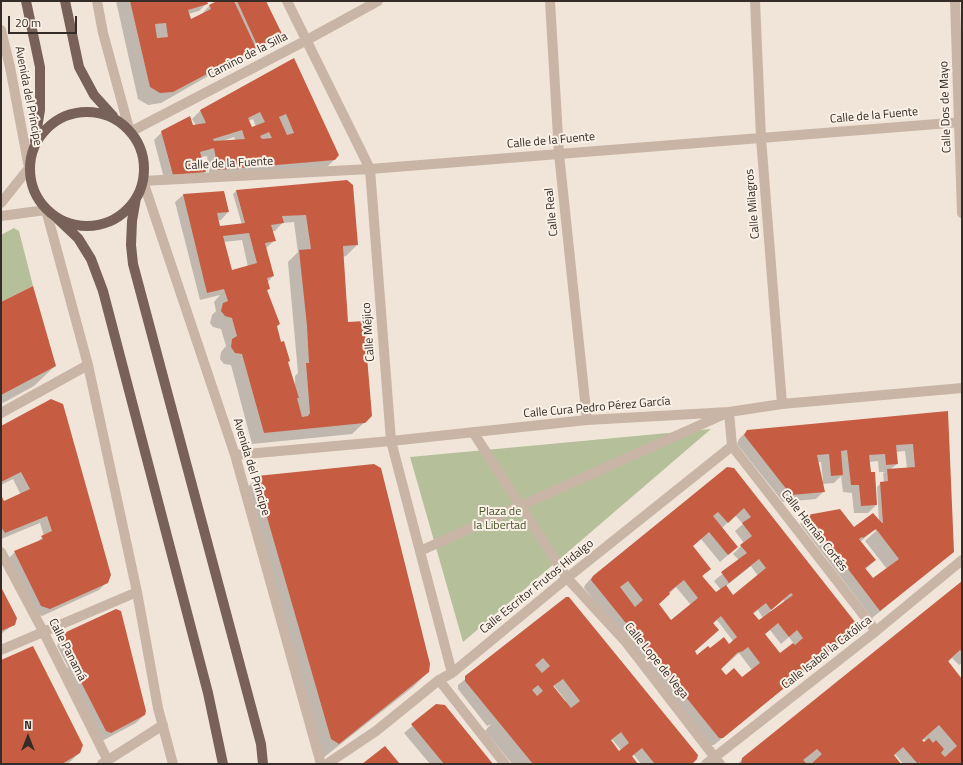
<!DOCTYPE html>
<html>
<head>
<meta charset="utf-8">
<style>
  body { margin:0 }
  #map { position:relative; width:963px; height:765px; overflow:hidden; background:#f1e5da; font-family:"Titillium Web",sans-serif }
  canvas { display:block }
  .frame { position:absolute; inset:0; border:2px solid #352b27; pointer-events:none }
  .north { position:absolute; left:8px; top:717px; width:40px; height:40px; -webkit-text-stroke:3px #f9f0e6; paint-order:stroke; rotate:0deg; font-size:11px; font-weight:700; line-height:16px; text-align:center; color:#352b27 }
  .north::after { content:''; display:block; margin:auto; width:14px; height:18px; background:#352b27; clip-path:polygon(50% 0,100% 100%,50% 72%,0 100%) }
  .scale { position:absolute; left:8px; top:16px; width:69px; height:18px; box-sizing:border-box; border:2px solid #352b27; border-top:0; padding-left:5px; font-size:12px; line-height:14px; white-space:nowrap; color:#352b27; -webkit-text-stroke:3px #f9f0e6; paint-order:stroke }
</style>
</head>
<body>
<div id="map">
<canvas width="963" height="765"></canvas>
<div class="frame"></div>
<div class="north">N</div>
<div class="scale">20 m</div>
</div>
<script>
const context = document.querySelector('canvas').getContext('2d');
context.lineJoin = 'round';
function fillPath(path, color) { context.fillStyle = color; context.fill(path, 'evenodd'); }
const shape = rows => new Path2D(rows.map(r => 'M' + r).join(''));
function trace(path, color, width, dash) { context.strokeStyle = color; context.lineWidth = width; context.lineCap = dash ? 'butt' : 'round'; context.setLineDash(dash || []); context.stroke(path); }
function write(font, color, halo, rows, align = 'center') {
  context.font = font + ' "Titillium Web",sans-serif'; context.lineWidth = 4; context.setLineDash([]); context.textBaseline = 'middle'; context.strokeStyle = halo; context.fillStyle = color; for (const [text, x, y, turn = 0] of rows) {
    context.save(); context.translate(x, y); context.rotate((+turn || 0) * Math.PI / 180); context.textAlign = isNaN(turn) ? turn : align; if (halo) context.strokeText(text, 0, 0); context.fillText(text, 0, 0); context.restore();
  }
}
fillPath(shape([
  [14,228,19,231,33,286,1,302,1,235],
  [711,429,463,642,410,457]
]), '#b5c09a');
fillPath(shape([
  [116,1,206,1,207,3,199,11,188,14,191,20,202,14,209,6,220,1,265,1,280,34,273,41,212,74,188,23,186,23,210,75,161,103,148,105,138,99],
  [293,60,334,160,326,168,210,178,207,156,200,157,205,172,197,179,165,182,154,140,162,132,196,125,192,119,200,111],
  [253,119,256,127,251,129,248,121],
  [234,137,236,141,223,141],
  [302,185,357,245,346,256,343,257,347,323,371,416,352,434,252,444,231,365,224,364,220,359,221,352,226,346,221,329,213,327,210,323,212,315,216,311,214,302,220,295,200,300,175,202,183,195,223,192,228,212,221,220,217,220,219,227,242,225,233,194,236,191],
  [294,222,298,252,288,262,298,373,295,376,295,389,266,291,268,289,267,283,273,276,265,249,274,241,272,231,275,231,282,223],
  [242,240,248,267,231,271,223,242],
  [1,304,55,366,34,386,3,403,1,400],
  [947,412,953,552,872,618,800,524,808,516,839,510,854,528,879,522,877,487,881,483,884,483,883,473,885,472,879,472,878,461,869,462,876,505,868,513,854,513,852,493,843,492,841,476,834,483,822,484,824,491,816,499,783,502,737,444,739,439,747,431],
  [905,451,907,468,891,469,897,464,895,452],
  [817,462,821,462,823,481,822,482],
  [875,529,876,531,865,541,887,569,873,580,865,570,875,560,860,542],
  [1,427,107,582,99,590,42,616,34,613,7,560,15,552,36,543,44,536,40,523,1,539,1,497,4,503,21,495,13,479,1,485],
  [727,468,858,627,714,745,711,745,584,588,585,585,593,576],
  [735,515,743,524,735,531,744,543,733,554,739,560,714,581,721,590,716,594,702,576,709,569,692,547,701,539,720,562,737,547,722,528],
  [751,566,758,576,733,596,726,586],
  [676,587,691,605,671,621,658,605],
  [783,600,785,602,772,612,770,611],
  [758,610,763,618,759,621,753,614],
  [717,620,733,641,729,645,710,649,697,656,694,652,718,630,713,624],
  [770,630,781,644,789,637,794,644,780,655,764,635],
  [739,653,752,670,742,679,725,676,720,670],
  [258,477,428,672,413,687,323,758,243,492],
  [962,582,962,663,959,665,952,658,948,662,962,680,962,764,903,764,895,754,893,756,900,764,737,764],
  [924,739,926,742,924,743,921,741],
  [1,590,14,624,1,634],
  [566,598,691,764,641,764,634,755,631,757,637,764,512,764,485,731,491,724,487,726,458,689,458,685],
  [554,686,566,701,565,702,553,688],
  [612,739,621,750,619,752,610,741],
  [65,633,144,715,136,723,102,741,64,671,68,667,57,646],
  [1,662,79,753,71,761,66,764,1,764],
  [436,706,492,764,430,764,404,733]
]), '#0003');
fillPath(shape([
  [130,1,207,1,208,4,188,10,191,19,211,9,209,5,217,1,234,1,256,48,173,92,160,93,150,87],
  [166,23,168,37,157,38,155,24],
  [237,1,266,1,282,34,258,47],
  [294,58,339,155,335,160,218,170,214,148,200,152,206,172,173,175,161,131,190,116,193,125,206,123,200,110],
  [260,112,265,122,252,127,248,118],
  [286,114,287,116,294,133,287,135,279,117],
  [242,130,245,139,214,141,213,139],
  [269,132,272,138,262,139,260,136],
  [347,180,353,185,358,245,343,246,348,322,364,321,372,416,365,423,264,433,242,354,235,353,231,347,232,339,237,336,232,318,225,316,221,311,223,303,228,301,224,289,207,293,183,194,224,191,229,212,217,213,220,226,245,223,236,190],
  [306,215,311,249,299,250,307,326,309,363,306,363,310,413,308,416,302,417,297,398,299,398,288,362,290,361,284,341,281,342,277,326,280,324,267,290,270,289,267,278,274,276,265,243,276,241,271,225,284,223,282,216],
  [249,233,257,263,232,270,223,236],
  [33,286,56,366,1,395,1,302],
  [51,399,63,404,111,575,108,583,50,609,41,606,14,551,43,539,41,536,52,531,47,516,5,533,1,527,1,495,4,501,30,489,21,472,1,482,1,426],
  [948,411,954,552,880,611,807,515,840,509,854,527,873,513,882,523,883,523,880,482,888,481,887,469,915,467,913,444,896,445,898,464,886,465,885,454,869,455,871,472,875,472,877,505,861,506,859,485,851,485,847,450,841,451,843,475,831,476,829,454,817,455,825,492,791,495,744,435,747,430],
  [876,529,899,559,873,578,865,568,876,560,859,539,862,537,863,538],
  [374,464,381,468,430,664,429,672,339,744,331,739,256,479,257,476],
  [727,467,734,468,859,627,723,738,719,738,591,580,593,576],
  [744,508,751,517,742,523,752,536,740,545,747,553,721,572,729,583,759,559,766,568,733,595,726,585,716,592,702,576,711,569,693,546,709,532,728,555,738,547,713,516,718,512,728,523],
  [684,580,698,598,671,620,659,604,670,594,669,592],
  [628,581,643,600,635,607,620,587],
  [791,593,793,595,759,620,753,613,766,603,771,610],
  [721,616,737,637,729,644,724,637,710,648,708,646,697,655,695,651,719,630,713,623],
  [778,623,789,637,797,630,803,638,795,645,793,643,780,653,765,634],
  [748,647,760,663,742,677,734,668,726,675,721,669,737,653,743,651],
  [962,581,962,652,960,650,948,661,962,679,962,764,921,764,919,762,918,764,903,747,894,755,901,764,811,764,822,754,817,749,803,760,807,764,741,764,742,758],
  [939,725,957,746,945,757,941,753,944,749,936,740,933,743,929,738,924,742,922,740],
  [1,587,17,618,15,625,1,631],
  [566,597,569,597,698,755,697,759,692,764,652,764,654,763,642,748,632,756,638,764,533,764,465,681,465,676],
  [543,658,550,666,542,673,535,665],
  [563,679,580,701,571,708,553,686],
  [538,685,543,691,537,696,532,690],
  [621,732,629,743,619,751,611,740],
  [116,609,121,611,146,711,145,715,111,733,106,731,60,641,64,633],
  [33,646,83,745,80,753,62,764,1,764,1,660],
  [436,704,445,705,493,764,444,764,411,724],
  [385,746,400,764,362,764]
]), '#c65d43');
trace(shape([
  [97,1,103,33,130,132,305,41,378,1],
  [287,1,370,169,391,441,452,673],
  [550,1,559,154,587,420],
  [755,1,761,138,782,404],
  [955,1,962,213],
  [1,30,10,67,29,168,1,203],
  [1,216,46,210,88,365,137,592,158,708,173,764],
  [1,413,88,365],
  [473,432,567,578,625,641,720,764],
  [732,446,876,631],
  [235,455,391,441,587,420,729,412,782,404,962,388],
  [1,552,43,631,108,761],
  [1,650,137,592],
  [439,680,505,764],
  [102,764,163,725],
  [321,764,235,455,143,181,370,169,962,122],
  [327,764,376,731,439,680,452,673,567,578,732,446,729,412,420,551],
  [706,764,876,631,962,560]
]), '#c9b5a6', 10);
trace(shape([
  [26,1,40,67,40,110,35,141],
  [65,1,79,67,94,95,113,116],
  '30 169a57 57 0 1 1 114 0a57 57 0 1 1-114 0Z',
  [136,198,132,221,131,245,133,264,261,744,263,764],
  [58,219,78,238,91,259,103,291,208,693,223,764]
]), '#776158', 10);
write('12px', '#352b27', '#f9f0e6', [
  ["Camino de la Silla",248,56,-27],
  ["Avenida del Príncipe",28,96,79],
  ["Calle Dos de Mayo",946,107,-92],
  ["Calle de la Fuente",874,116,-5],
  ["Calle de la Fuente",551,141,-5],
  ["Calle de la Fuente",229,164,-3],
  ["Calle Milagros",753,204,-95],
  ["Calle Real",552,212,-96],
  ["Calle Méjico",369,332,-94],
  ["Calle Cura Pedro Pérez García",597,408,-5],
  ["Avenida del Príncipe",251,467,73],
  ["Calle Hernán Cortés",814,531,52],
  ["Calle Escritor Frutos Hidalgo",537,587,-39],
  ["Calle Panamá",67,650,63],
  ["Calle Isabel la Católica",827,653,-38],
  ["Calle Lope de Vega",656,661,51]
]);
write('12px', '#46542b', '#f9f0e6', [
  ["Plaza de",500,512],
  ["la Libertad",500,526]
]);
</script>
</body>
</html>
